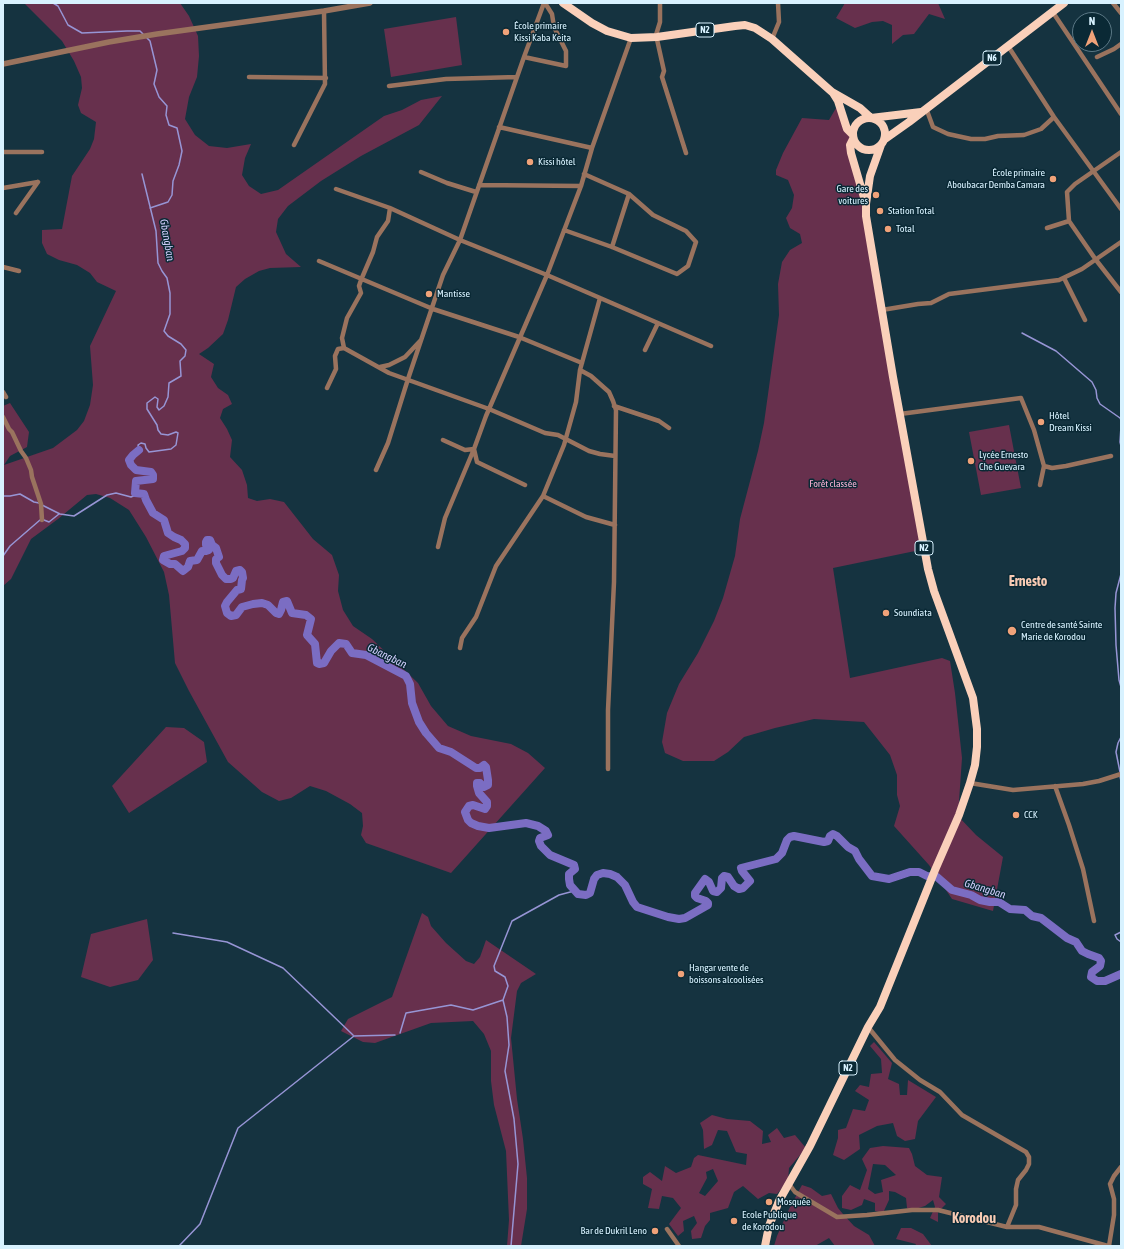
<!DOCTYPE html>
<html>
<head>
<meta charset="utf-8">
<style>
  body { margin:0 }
  #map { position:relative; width:1124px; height:1249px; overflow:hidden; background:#153340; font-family:"Asap Condensed",sans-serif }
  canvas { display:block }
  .frame { position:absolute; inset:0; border:4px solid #d8f2ff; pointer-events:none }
  .north { position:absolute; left:1072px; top:12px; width:40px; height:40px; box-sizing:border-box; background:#0a2935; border:1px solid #5c7986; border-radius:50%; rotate:0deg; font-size:11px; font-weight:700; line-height:16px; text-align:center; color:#d8f2ff }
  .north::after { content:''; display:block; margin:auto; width:14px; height:18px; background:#f0a279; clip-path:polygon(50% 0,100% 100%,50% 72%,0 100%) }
</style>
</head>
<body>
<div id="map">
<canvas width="1124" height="1249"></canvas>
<div class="frame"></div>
<div class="north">N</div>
</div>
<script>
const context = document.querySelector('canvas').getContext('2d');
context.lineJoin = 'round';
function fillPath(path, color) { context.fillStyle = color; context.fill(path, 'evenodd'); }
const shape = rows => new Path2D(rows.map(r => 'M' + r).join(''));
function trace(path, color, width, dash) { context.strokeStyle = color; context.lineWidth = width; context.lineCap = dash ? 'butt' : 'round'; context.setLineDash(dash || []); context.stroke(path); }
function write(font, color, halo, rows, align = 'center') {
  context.font = font + ' "Asap Condensed",sans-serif'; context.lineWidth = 3; context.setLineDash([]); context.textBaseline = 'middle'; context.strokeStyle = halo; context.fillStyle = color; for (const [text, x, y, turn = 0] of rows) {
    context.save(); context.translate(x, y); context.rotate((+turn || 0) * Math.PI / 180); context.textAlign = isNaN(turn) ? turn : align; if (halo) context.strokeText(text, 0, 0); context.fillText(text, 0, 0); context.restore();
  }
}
fillPath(shape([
  [24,3,180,3,189,16,198,36,199,56,197,77,189,97,185,119,195,135,209,146,227,148,251,144,245,158,242,175,249,186,261,194,278,190,384,116,402,110,421,100,442,96,419,125,361,156,321,181,288,206,278,219,276,232,286,254,301,267,270,268,259,271,245,279,236,287,228,320,223,334,208,348,199,354,214,364,211,377,218,388,228,395,232,404,223,409,220,418,227,429,232,440,230,457,242,470,247,485,248,498,257,501,270,499,284,502,313,539,332,555,339,575,338,591,343,610,353,626,372,639,418,683,431,706,448,726,471,736,511,744,528,753,545,768,451,873,366,843,361,835,363,826,362,813,350,804,326,791,310,786,291,798,279,801,262,792,228,762,189,691,175,663,169,595,164,572,146,537,129,510,110,498,96,494,87,495,58,519,31,539,11,579,3,586,3,406,10,403,29,432,27,447,10,456,4,465,53,448,77,430,84,421,90,405,93,385,90,346,116,291,97,282,90,273,77,265,59,260,47,254,42,243,42,230,62,229,72,176,90,149,94,139,96,122,81,113,78,105,82,88,81,77,74,61,62,41],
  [845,3,938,3,945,19,929,14,914,34,903,35,892,44,892,25,883,21,872,22,855,28,836,18],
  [456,17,462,65,391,77,384,29],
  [839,103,862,179,923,533,920,550,833,568,850,678,942,658,950,661,955,693,962,758,958,816,976,835,1003,857,993,911,952,899,929,865,894,826,900,806,897,795,897,775,890,755,864,722,814,719,775,728,744,737,728,752,714,761,683,761,665,753,662,742,667,713,679,684,698,653,714,621,723,598,735,556,740,519,758,451,764,423,779,315,778,284,782,262,790,250,802,243,800,234,790,228,786,218,792,208,794,195,788,180,776,175,776,170,783,153,802,118,829,120],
  [1009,425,1021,488,981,495,969,432],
  [166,727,184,728,204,742,207,762,129,813,112,786],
  [422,913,428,917,431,926,446,943,466,961,474,964,480,957,486,940,536,974,521,983,517,991,511,1038,517,1099,523,1139,527,1178,527,1209,521,1246,507,1246,509,1220,506,1151,494,1105,491,1081,491,1051,484,1034,473,1021,431,1023,375,1043,363,1042,341,1031,348,1019,392,997],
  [147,919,153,960,138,980,110,987,81,977,91,934],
  [874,1042,892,1063,888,1079,899,1084,900,1095,907,1095,908,1080,936,1097,918,1121,915,1139,905,1141,897,1136,893,1123,877,1126,859,1135,860,1149,844,1160,833,1155,838,1138,838,1130,846,1128,853,1109,865,1111,869,1100,855,1091,860,1085,869,1087,871,1074,882,1073,881,1059,870,1046],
  [712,1115,727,1119,750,1121,763,1131,762,1144,771,1142,768,1135,777,1128,784,1138,795,1135,806,1148,789,1168,788,1181,777,1194,769,1193,758,1199,743,1186,734,1192,728,1208,710,1213,710,1220,705,1226,701,1238,692,1239,691,1231,697,1223,694,1216,683,1221,684,1231,678,1236,669,1224,681,1208,673,1198,662,1196,659,1209,648,1208,652,1189,643,1184,643,1177,650,1172,662,1181,665,1166,676,1173,691,1167,694,1158,698,1155,746,1165,747,1154,736,1152,727,1131,718,1130,712,1145,704,1149,703,1130,700,1123],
  [713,1169,718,1181,705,1196,699,1193,707,1178,706,1172],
  [883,1146,909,1148,912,1154,915,1166,927,1175,942,1177,939,1197,946,1204,938,1212,938,1222,930,1218,935,1207,933,1200,925,1206,912,1210,907,1208,906,1198,895,1192,889,1191,889,1200,883,1213,875,1211,875,1203,864,1199,862,1205,851,1210,842,1208,842,1196,850,1185,860,1190,867,1170,862,1159,870,1148],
  [873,1164,885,1165,896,1175,881,1180,883,1192,875,1194,868,1189],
  [802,1185,811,1188,822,1196,831,1194,838,1208,843,1214,854,1226,869,1235,875,1246,835,1246,829,1238,815,1246,774,1246,777,1236,789,1209],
  [901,1228,911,1228,923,1234,932,1246,915,1246,916,1244,896,1239]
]), '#67304d');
trace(shape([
  [53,3,58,6,68,25,82,33,127,31,140,31,143,34],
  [147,38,150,41,157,70,154,84,159,97,167,106,166,115,169,125,177,128,182,151,179,165,173,181,172,195,168,202,150,208],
  [1022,333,1056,351,1092,382,1096,390,1097,398,1100,404,1120,418,1121,420],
  [1121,426,1120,442,1121,446],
  [139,449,138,445,141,443,145,444,146,448,149,452,171,449,176,445,178,433,176,432,168,435,161,434,158,430,157,425,147,409,147,403,155,397,158,399,157,407,159,410,164,406,168,397,169,383,181,376,180,361,185,356,186,350,181,344,168,336,164,331,170,314,170,293,167,278,162,271,158,263,156,231,142,174],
  [3,496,10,496,20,494,34,502,39,503],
  [42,505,60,514,74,516,107,495,116,493,131,497,138,494],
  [44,520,49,522,59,514],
  [3,556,10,546,40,520],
  [1121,574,1116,593,1115,608,1116,645,1119,680,1121,687],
  [1120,772,1116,752,1118,743,1121,737],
  [1120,776,1121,781],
  [1121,932,1115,935,1117,939,1121,942],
  [173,933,227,942,283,968,353,1035],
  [400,1033,406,1013,451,1005,473,1010,503,1000],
  [179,1246,200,1224,238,1128,354,1036,395,1035],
  [511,1246,518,1164,514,1119,505,1071,509,1045,507,1017,503,1000,508,986,505,977,495,971,494,966,512,921,559,895,574,891]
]), '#9795d5', 1.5);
trace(shape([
  [139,450,133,455,129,460,131,465,136,470,151,472,153,475,153,479,136,481,135,493,144,494,146,500,153,513,164,520,168,533,174,537,181,540,185,544,185,548,182,551,164,556,163,560,170,564,175,564,183,571,188,567,190,561,197,560,202,551,206,551,209,550,209,548,206,545,206,542,207,540,210,540,212,545,216,548,219,557,216,559,216,563,222,575,226,579,231,579,233,578,236,571,240,570,242,572,243,578,242,580,241,589,237,590,227,602,225,606,227,613,231,616,236,615,242,607,253,604,262,603,268,605,276,613,279,614,281,610,283,602,287,601,292,613,306,615,311,619,307,635,315,644,317,663,319,664,324,663,331,651,339,643,346,644,352,653,366,655,406,676,410,684,412,703,419,722,426,733,439,748,451,752,476,768,480,768,484,765,486,767,488,780,488,785,484,787,480,783,477,783,477,786,479,793,487,802,487,806,485,809,473,805,469,806,465,812,468,820,471,823,478,826,489,828,526,823,538,826,546,831,548,835,540,838,539,841,541,846,550,855,574,865,575,869,569,874,569,879,570,885,578,894,586,895,590,893,594,879,597,875,603,873,610,874,617,877,625,885,633,902,637,907,668,917,679,919,685,918,708,905,708,903,706,901,697,898,695,896,695,893,705,879,709,882,713,891,717,892,721,888,722,878,724,876,728,877,734,886,739,889,743,888,750,881,742,871,741,868,776,859,782,853,787,840,790,837,794,836,824,842,828,841,830,836,833,834,837,836,848,847,855,851,859,859,872,876,889,879,910,872,919,872,927,876,937,877,952,890,971,895,980,900,990,902,999,902,1010,909,1025,910,1032,916,1041,918,1067,938,1076,942,1082,951,1088,954,1099,958,1101,961,1100,966,1092,972,1091,977,1097,981,1105,981,1121,974]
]), '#7b6dc3', 8);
trace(shape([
  [660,3,660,22,656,35,664,71,662,77,686,153],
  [1113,3,1121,13],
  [1052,11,1121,114],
  [772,39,779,22,778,3],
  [1008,46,1054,117,1121,209],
  [524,57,566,66,566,51,554,27,552,14,545,3],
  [1097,57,1114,49,1121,44],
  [249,77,326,78],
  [389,86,446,79,517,77],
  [926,108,933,127,948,134,971,139,985,139,998,136,1024,135,1041,129,1054,117],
  [499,127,592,148],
  [294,145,325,84,324,11],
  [3,152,42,152],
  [421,172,447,183,476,192],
  [479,185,581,186],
  [3,188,38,182],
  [336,189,390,208,460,240,547,275,711,346],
  [16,213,38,182],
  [1069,221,1096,260,1121,292],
  [1047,228,1069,221,1067,192,1075,184,1121,152],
  [564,230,612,247,677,274,688,266,696,242,686,231,653,215,629,194,584,174],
  [612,247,629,194],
  [319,261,433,309,519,337,582,363],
  [3,267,19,271],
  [1064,278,1085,320],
  [882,310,918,304,931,303,949,294,1059,280,1082,269,1121,242],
  [344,348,342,338,347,318,361,293,359,286,361,280,373,252,377,237,388,221,390,208],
  [645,350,658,323],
  [380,367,389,365,405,357,421,340],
  [580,370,591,376,609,392,613,401,616,410,614,582,608,710,608,769],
  [327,388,336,369,335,356,338,349,344,348,389,373,489,409,545,433,558,435,589,451,600,454,615,456],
  [3,392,6,397],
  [614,406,659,421,669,428],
  [900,414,1021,398,1034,430,1044,466,1040,485],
  [3,417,9,429,12,432,21,451,26,458,31,470,32,477,41,504,42,520],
  [443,440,465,450,474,449,477,462,525,485],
  [1044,466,1052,468,1066,466,1111,456],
  [376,470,388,443,408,379,443,275,460,240,524,57,544,3],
  [543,496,586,517,615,525],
  [438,547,445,518,474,449,486,416,547,275,581,186,592,148,631,38],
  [460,648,462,638,476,617,496,566,543,496,564,445,576,402,580,370,600,298],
  [970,783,1013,790,1083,784,1099,781,1121,774],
  [1055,786,1069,825,1083,869,1094,921],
  [868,1027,895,1060,920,1080,940,1092,962,1115,1026,1152,1029,1157,1029,1164,1026,1170,1018,1180,1016,1189,1016,1205,1007,1227],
  [789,1184,795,1192,837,1217,867,1215,912,1210,938,1210,1007,1227,1039,1227,1108,1246],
  [667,1229,679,1246],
  [1109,1246,1114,1215,1114,1199,1110,1184,1114,1176,1121,1167]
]), '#9a735e', 4.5);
trace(shape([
  [3,64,109,42,157,34,324,11,370,3]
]), '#9a735e', 5.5);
trace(shape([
  [563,3,592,23,607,31,631,38,657,37,735,26,745,25,755,28,772,39,832,92,860,108,871,118,921,112],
  [833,93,838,101,847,129,853,135],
  '853 134a16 16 0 1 1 32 0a16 16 0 1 1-32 0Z',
  [853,139,850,145,851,153,865,201],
  [885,139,909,122,1064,3],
  [765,1246,769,1226,779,1201,810,1146,868,1027,880,1007,935,870,959,815,970,783,975,765,977,747,977,729,973,698,934,591,928,569,893,377,866,216,866,204,870,176,881,145]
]), '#fad0ba', 8);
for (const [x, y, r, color] of [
  [506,32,4,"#f0a279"],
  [530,162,4,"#f0a279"],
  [1053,179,4,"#f0a279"],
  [876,195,4,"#f0a279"],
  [880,211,4,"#f0a279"],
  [888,229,4,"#f0a279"],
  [429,294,4,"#f0a279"],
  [1041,422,4,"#f0a279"],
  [971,461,4,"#f0a279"],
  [886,613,4,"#f0a279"],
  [1012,631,5,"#f0a279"],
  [1016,815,4,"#f0a279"],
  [681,974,4,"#f0a279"],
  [769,1202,4,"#f0a279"],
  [734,1221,4,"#f0a279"],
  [655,1231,4,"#f0a279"]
]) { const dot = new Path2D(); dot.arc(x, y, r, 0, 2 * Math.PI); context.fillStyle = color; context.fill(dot); trace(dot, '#0a2935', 1.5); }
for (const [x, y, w] of [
  [705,30,18],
  [992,58,18],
  [924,548,18],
  [848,1068,18]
]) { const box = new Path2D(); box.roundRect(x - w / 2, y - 7, w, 14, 3); context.fillStyle = '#0a2935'; context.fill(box); trace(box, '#d8f2ff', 1); }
write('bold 9px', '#d8f2ff', null, [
  ["N2",705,30],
  ["N6",992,58],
  ["N2",924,548],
  ["N2",848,1068]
]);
write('10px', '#d8f2ff', '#0a2935', [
  ["École primaire",514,26],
  ["Kissi Kaba Keita",514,38],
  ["Kissi hôtel",538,162],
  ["École primaire",1045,173,"right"],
  ["Aboubacar Demba Camara",1045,185,"right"],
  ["Gare des",868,189,"right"],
  ["voitures",868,201,"right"],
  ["Station Total",888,211],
  ["Total",896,229],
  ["Mantisse",437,294],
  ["Hôtel",1049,416],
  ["Dream Kissi",1049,428],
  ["Lycée Ernesto",979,455],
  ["Che Guevara",979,467],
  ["Soundiata",894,613],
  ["Centre de santé Sainte",1021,625],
  ["Marie de Korodou",1021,637],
  ["CCK",1024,815],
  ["Hangar vente de",689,968],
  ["boissons alcoolisées",689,980],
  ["Mosquée",777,1202],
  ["Ecole Publique",742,1215],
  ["de Korodou",742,1227],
  ["Bar de Dukril Leno",647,1231,"right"]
], 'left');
write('10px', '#f9b0d3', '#0a2935', [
  ["Forêt classée",833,484]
]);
write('italic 11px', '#d2cefc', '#0a2935', [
  ["Gbangban",167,240,80],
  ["Gbangban",387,656,26],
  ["Gbangban",985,889,17]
]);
write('bold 14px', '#f7cab3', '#0a2935', [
  ["Ernesto",1028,582],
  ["Korodou",974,1219]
]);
</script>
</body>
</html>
